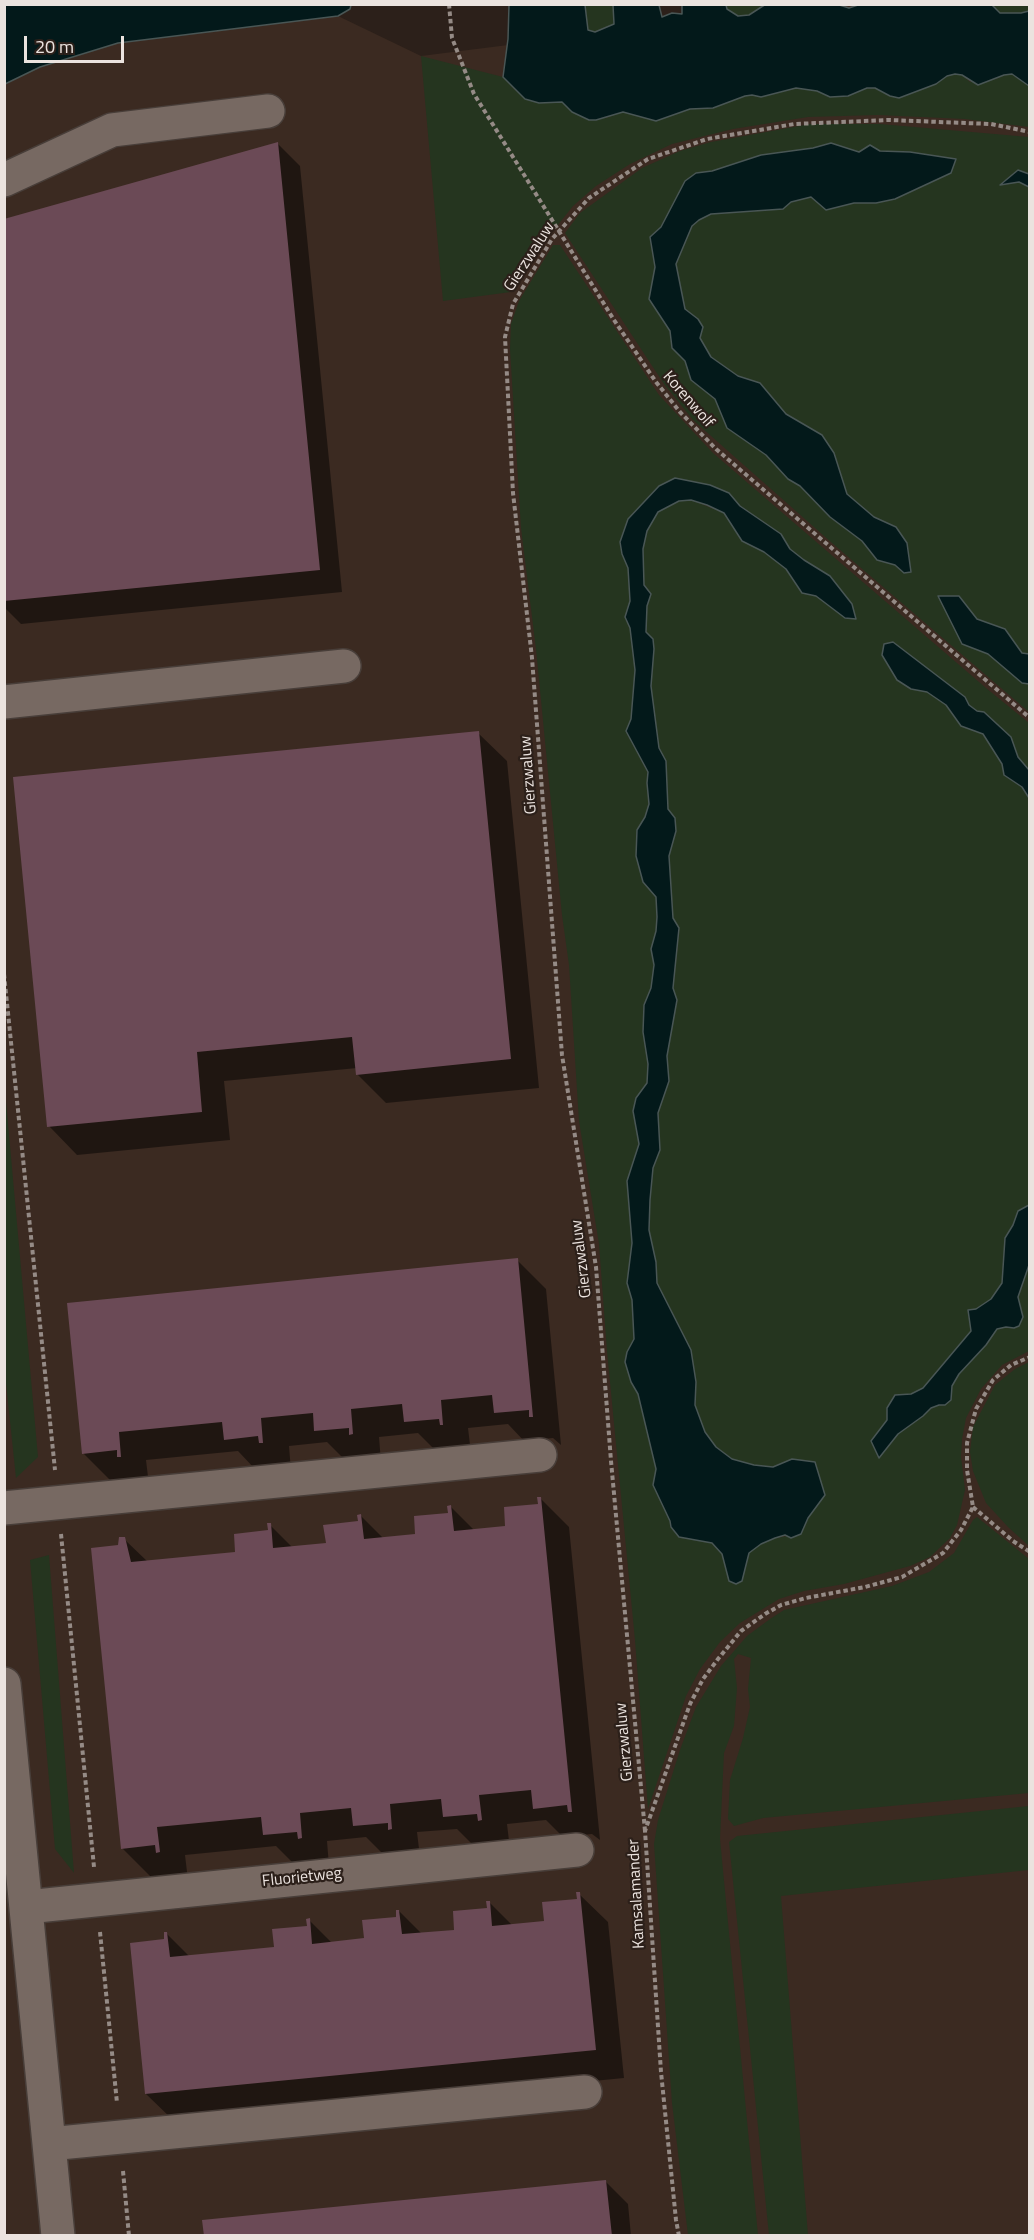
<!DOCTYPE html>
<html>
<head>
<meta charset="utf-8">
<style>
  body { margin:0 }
  #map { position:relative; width:1034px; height:2240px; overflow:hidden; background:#2c201a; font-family:"Titillium Web",sans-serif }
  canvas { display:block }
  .frame { position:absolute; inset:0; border:6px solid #ebe3df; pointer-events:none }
  .scale { position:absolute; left:24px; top:36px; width:100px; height:27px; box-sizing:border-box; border:3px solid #ebe3df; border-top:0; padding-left:8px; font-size:18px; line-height:21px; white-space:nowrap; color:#ebe3df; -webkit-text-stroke:4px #2c201a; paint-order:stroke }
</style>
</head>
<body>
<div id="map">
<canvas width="1034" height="2240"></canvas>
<div class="frame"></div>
<div class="scale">20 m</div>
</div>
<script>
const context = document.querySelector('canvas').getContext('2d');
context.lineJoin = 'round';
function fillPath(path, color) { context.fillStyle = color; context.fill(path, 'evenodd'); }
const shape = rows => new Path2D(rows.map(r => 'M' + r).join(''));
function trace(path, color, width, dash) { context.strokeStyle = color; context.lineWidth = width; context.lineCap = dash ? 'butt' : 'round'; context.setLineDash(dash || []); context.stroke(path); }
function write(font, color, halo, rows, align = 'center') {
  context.font = font + ' "Titillium Web",sans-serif'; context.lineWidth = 4.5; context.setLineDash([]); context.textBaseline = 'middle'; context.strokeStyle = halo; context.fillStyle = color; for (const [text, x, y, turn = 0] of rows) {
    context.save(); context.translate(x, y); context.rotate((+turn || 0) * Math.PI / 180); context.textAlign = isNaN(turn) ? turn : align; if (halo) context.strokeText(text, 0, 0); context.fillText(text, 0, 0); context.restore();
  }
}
fillPath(shape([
  [825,5,1029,5,1029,2235,5,2235,4,84,40,67,118,43,338,16,421,56]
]), '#3b2a21');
fillPath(shape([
  [585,5,613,5,614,24,595,32,588,31],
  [726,5,766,5,749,15,738,16,727,9],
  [991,5,1029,5,1029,11,1021,13,999,13],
  [421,56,503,77,515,90,539,103,562,102,572,112,606,118,623,112,656,121,690,109,713,108,745,96,752,95,761,97,796,88,817,91,830,97,848,96,867,88,875,88,890,96,899,98,936,84,947,76,956,74,962,75,970,82,996,79,1004,75,1012,74,1029,86,1029,127,965,119,878,115,808,117,733,129,672,144,630,164,596,186,573,206,529,261,511,292,443,301],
  [810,124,880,124,1029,137,1029,712,832,543,693,420,664,384,565,233,580,213,642,168,680,151,711,142],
  [831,143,859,152,870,145,880,151,910,152,956,159,932,180,895,199,876,203,854,203,826,210,812,197,791,202,783,209,711,214,699,220,692,226,676,264,685,309,698,319,700,338,711,357,738,376,760,383,786,414,822,435,847,494,874,517,896,527,907,543,911,572,904,573,895,565,877,560,862,541,830,517,800,486,788,479,766,455,727,428,715,399,691,380,685,360,672,348,670,331,649,299,655,267,650,237,661,227,676,199,696,173,712,171,761,155,813,148],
  [553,245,560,245,659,395,713,453,986,688,1029,723,1029,770,1018,757,1011,737,969,705,965,697,911,689,927,692,946,705,961,726,983,734,1002,764,1004,775,1022,787,1029,798,1030,1205,1018,1211,1013,1225,1005,1238,1002,1283,991,1299,976,1309,968,1310,971,1331,923,1388,911,1394,895,1395,887,1408,887,1420,871,1441,879,1458,898,1434,923,1416,931,1408,951,1400,952,1386,959,1374,986,1345,997,1329,1006,1327,1014,1328,1023,1317,1018,1298,1029,1265,1029,1351,1002,1365,981,1389,966,1418,962,1439,961,1457,965,1490,957,1525,950,1538,930,1557,910,1566,844,1584,804,1591,779,1599,740,1623,720,1642,700,1669,686,1696,648,1809,635,1640,607,1351,599,1244,579,1121,569,965,562,915,536,649,521,528,510,349,511,324,519,301],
  [675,478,729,493,739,505,781,534,790,549,804,560,830,576,829,605,816,596,802,593,786,569,764,552,742,541,724,513,691,500,679,501,658,512,647,531,643,549,644,585,651,594,647,606,646,632,653,639,654,649,651,686,659,748,666,761,668,809,675,818,676,831,669,856,673,918,678,944,673,989,677,1000,667,1056,669,1081,658,1113,660,1150,653,1168,650,1200,649,1230,656,1262,657,1283,691,1350,696,1382,695,1405,705,1432,716,1447,732,1459,754,1465,773,1468,792,1459,818,1502,808,1518,801,1534,775,1538,761,1544,749,1553,742,1581,729,1581,722,1554,712,1543,679,1537,671,1527,670,1521,654,1485,656,1469,638,1394,631,1382,627,1352,634,1340,632,1300,627,1283,632,1243,627,1181,639,1144,633,1111,636,1098,647,1083,648,1064,643,1032,644,1005,651,988,654,965,651,949,656,931,657,917,657,897,643,882,637,830,645,817,649,804,647,783,648,772,626,731,631,719,635,670,630,628,625,617,630,601,628,568],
  [4,1079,38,1457,16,1478,4,1364],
  [1029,1362,1029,1546,1008,1527,986,1503,973,1471,970,1452,973,1427,995,1385,1015,1369],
  [977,1517,1029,1559,1029,1793,763,1818,734,1826,728,1819,730,1780,743,1738,750,1707,748,1689,751,1658,738,1654,734,1659,737,1688,734,1726,724,1753,720,1839,758,2235,688,2235,672,2103,654,1844,658,1820,680,1750,696,1707,721,1666,747,1636,770,1619,784,1610,892,1586,929,1572,954,1553,973,1520],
  [49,1555,74,1873,55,1849,30,1560],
  [1029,1806,1029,1870,781,1896,808,2235,769,2235,729,1842,737,1836]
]), '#25351f');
const water = shape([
  [682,4,726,5,727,9,738,16,749,15,766,4,836,4,849,8,861,4,991,4,1000,13,1021,13,1029,11,1029,86,1012,74,1004,75,978,85,962,75,955,74,947,76,936,84,899,98,890,96,875,88,867,88,848,96,830,97,817,91,796,88,761,97,752,95,745,96,713,108,690,109,656,121,623,112,596,120,589,120,572,112,562,102,539,103,525,99,503,77,508,39,509,5,585,5,588,30,595,32,614,24,613,5,659,5,662,17,672,13,682,14,682,4],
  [4,5,5,4,351,5,350,9,338,16,118,43,40,67,5,84,4,5],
  [831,143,859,152,870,145,880,151,910,152,956,159,951,173,895,199,876,203,854,203,826,210,811,197,791,202,783,209,711,214,699,220,692,226,676,264,685,309,698,319,703,327,700,338,711,357,738,376,760,383,786,414,822,435,834,453,847,494,874,517,896,527,907,543,911,572,904,573,895,565,877,560,862,541,830,517,800,486,788,479,766,455,727,428,715,399,691,380,685,361,672,348,670,331,649,299,655,267,650,237,661,227,685,181,696,173,712,171,761,155,813,148,831,143],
  [1018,170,1029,174,1029,187,1019,182,1000,185,1018,170],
  [675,478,710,485,729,493,740,506,781,534,790,549,804,560,830,576,852,604,856,619,845,618,816,596,802,593,786,569,764,552,742,541,724,513,707,505,691,500,679,501,658,512,647,531,643,549,644,585,651,594,647,606,646,632,653,639,654,649,651,686,659,748,666,761,668,809,675,818,676,831,669,856,673,918,679,928,673,988,677,1000,667,1056,669,1081,658,1113,660,1150,653,1168,650,1200,649,1230,656,1262,657,1283,691,1350,696,1382,695,1405,705,1432,716,1447,732,1459,754,1465,773,1467,792,1459,815,1462,825,1495,808,1518,801,1534,791,1538,785,1535,775,1538,761,1544,749,1553,742,1581,736,1584,729,1581,722,1554,712,1543,679,1537,671,1527,670,1521,653,1485,656,1469,638,1394,631,1382,625,1362,627,1352,634,1339,632,1300,627,1283,632,1243,627,1181,639,1144,633,1111,636,1098,647,1083,648,1064,643,1032,644,1005,651,988,654,965,651,949,656,931,657,917,656,897,643,882,636,856,637,830,645,817,649,804,647,783,648,772,626,731,631,719,635,670,630,628,625,617,630,601,628,568,622,554,620,542,628,519,659,486,675,478],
  [938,596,959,596,977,619,1005,629,1022,653,1029,654,1029,684,1022,683,988,654,962,644,938,596],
  [893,642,965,697,969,705,977,711,984,712,1011,737,1018,757,1029,770,1029,798,1022,787,1004,775,1002,764,983,734,961,726,946,705,927,692,911,689,897,680,882,655,884,644,893,642],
  [1029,1205,1029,1265,1018,1297,1023,1317,1019,1326,1014,1328,1006,1327,997,1329,986,1345,959,1374,952,1386,951,1400,945,1405,939,1405,931,1408,923,1416,898,1434,879,1458,871,1441,887,1420,887,1408,895,1395,911,1394,923,1388,971,1331,968,1310,976,1309,991,1299,1002,1283,1005,1238,1013,1225,1018,1211,1029,1205]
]);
fillPath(water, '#03191a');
trace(water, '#495655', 1.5);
fillPath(shape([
  [278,144,300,166,342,592,21,624,4,607,4,221],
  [478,733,507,761,539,1088,386,1103,357,1074,357,1068,224,1081,230,1140,77,1155,49,1126],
  [517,1260,546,1289,561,1445,553,1438,524,1441,508,1424,468,1428,471,1453,435,1450,418,1433,379,1437,381,1462,344,1459,327,1442,289,1446,291,1471,254,1468,238,1451,146,1460,149,1485,112,1482,83,1453,68,1304],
  [540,1498,569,1527,600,1840,592,1834,563,1837,546,1820,507,1824,510,1849,473,1845,457,1829,417,1832,420,1857,383,1854,366,1837,327,1841,329,1866,293,1863,276,1846,185,1855,188,1880,186,1880,180,1874,151,1877,122,1848,120,1547,124,1539,148,1562,237,1553,269,1532,270,1525,293,1548,327,1544,360,1523,361,1516,384,1539,417,1536,450,1514,451,1507,474,1530,507,1527,540,1505],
  [579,1894,608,1922,624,2078,175,2122,146,2094,167,1934,190,1957,276,1949,308,1927,309,1920,332,1943,366,1940,398,1918,399,1911,422,1934,456,1931,489,1909,489,1902,512,1925,546,1922,578,1900],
  [606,2182,628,2204,631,2236,205,2236],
  [4,2215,7,2236,4,2236]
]), '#0007');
fillPath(shape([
  [278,142,320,570,4,601,4,219],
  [479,731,511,1059,356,1075,352,1037,197,1052,202,1112,47,1127,13,777],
  [518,1258,533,1417,529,1417,529,1410,494,1413,492,1395,441,1400,443,1425,440,1425,439,1419,404,1422,402,1404,351,1409,353,1434,349,1435,349,1428,314,1431,313,1413,261,1418,263,1443,259,1443,258,1436,224,1440,222,1422,119,1432,121,1457,117,1457,117,1450,82,1454,67,1303],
  [537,1497,541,1497,572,1812,568,1812,567,1805,533,1809,531,1790,479,1795,482,1820,478,1821,477,1814,443,1817,441,1799,390,1804,392,1829,388,1830,388,1823,353,1826,351,1808,300,1813,302,1838,298,1839,297,1832,263,1835,261,1817,157,1827,160,1852,156,1853,155,1845,121,1849,91,1548,118,1545,119,1537,125,1537,131,1562,235,1552,234,1534,268,1530,267,1523,271,1523,273,1548,326,1543,323,1525,358,1521,357,1515,361,1514,364,1539,415,1534,414,1516,448,1513,447,1506,451,1505,454,1531,505,1526,504,1507,538,1504],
  [576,1892,580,1892,596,2050,145,2094,130,1943,164,1939,164,1932,167,1932,170,1957,274,1947,272,1929,307,1926,306,1919,310,1918,312,1944,364,1938,362,1920,396,1917,396,1910,399,1910,402,1934,454,1930,453,1911,487,1908,486,1901,490,1901,492,1926,544,1921,542,1902,577,1899],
  [606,2180,612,2236,204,2236,202,2220]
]), '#6b4a56');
const minor = shape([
  [4,180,112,130,268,111],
  [4,702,344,666],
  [4,1508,540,1455],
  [4,1684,58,2236],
  [27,1907,577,1850],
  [49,2144,585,2092]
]);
trace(minor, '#483e39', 36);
trace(shape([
  [449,4,452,38,474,94,614,320,656,382,680,412,716,449,1030,718],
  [4,974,55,1470],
  [973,1507,1013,1541,1030,1552],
  [61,1534,94,1867],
  [645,1831,611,1461,596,1267,562,1055,532,658,513,493,505,337,513,304,552,239,589,198,648,159,707,139,794,124,889,120,991,124,1030,132],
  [100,1932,117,2103],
  [123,2171,129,2236],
  [679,2236,676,2220,661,2072,645,1831,690,1704,703,1679,718,1659,741,1631,765,1614,781,1605,806,1598,865,1587,902,1577,943,1553,961,1530,973,1507,967,1470,967,1443,976,1409,993,1380,1011,1365,1030,1357]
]), '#958b86', 4, [4.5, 3]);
trace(minor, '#776962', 33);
write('16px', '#ebe3df', '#2c201a', [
  ["Gierzwaluw",530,257,-57],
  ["Korenwolf",688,400,49],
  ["Gierzwaluw",529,775,-94],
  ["Gierzwaluw",582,1259,-97],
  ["Gierzwaluw",625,1742,-95],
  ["Fluorietweg",302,1878,-6],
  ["Kamsalamander",637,1894,-93]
]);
</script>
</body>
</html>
